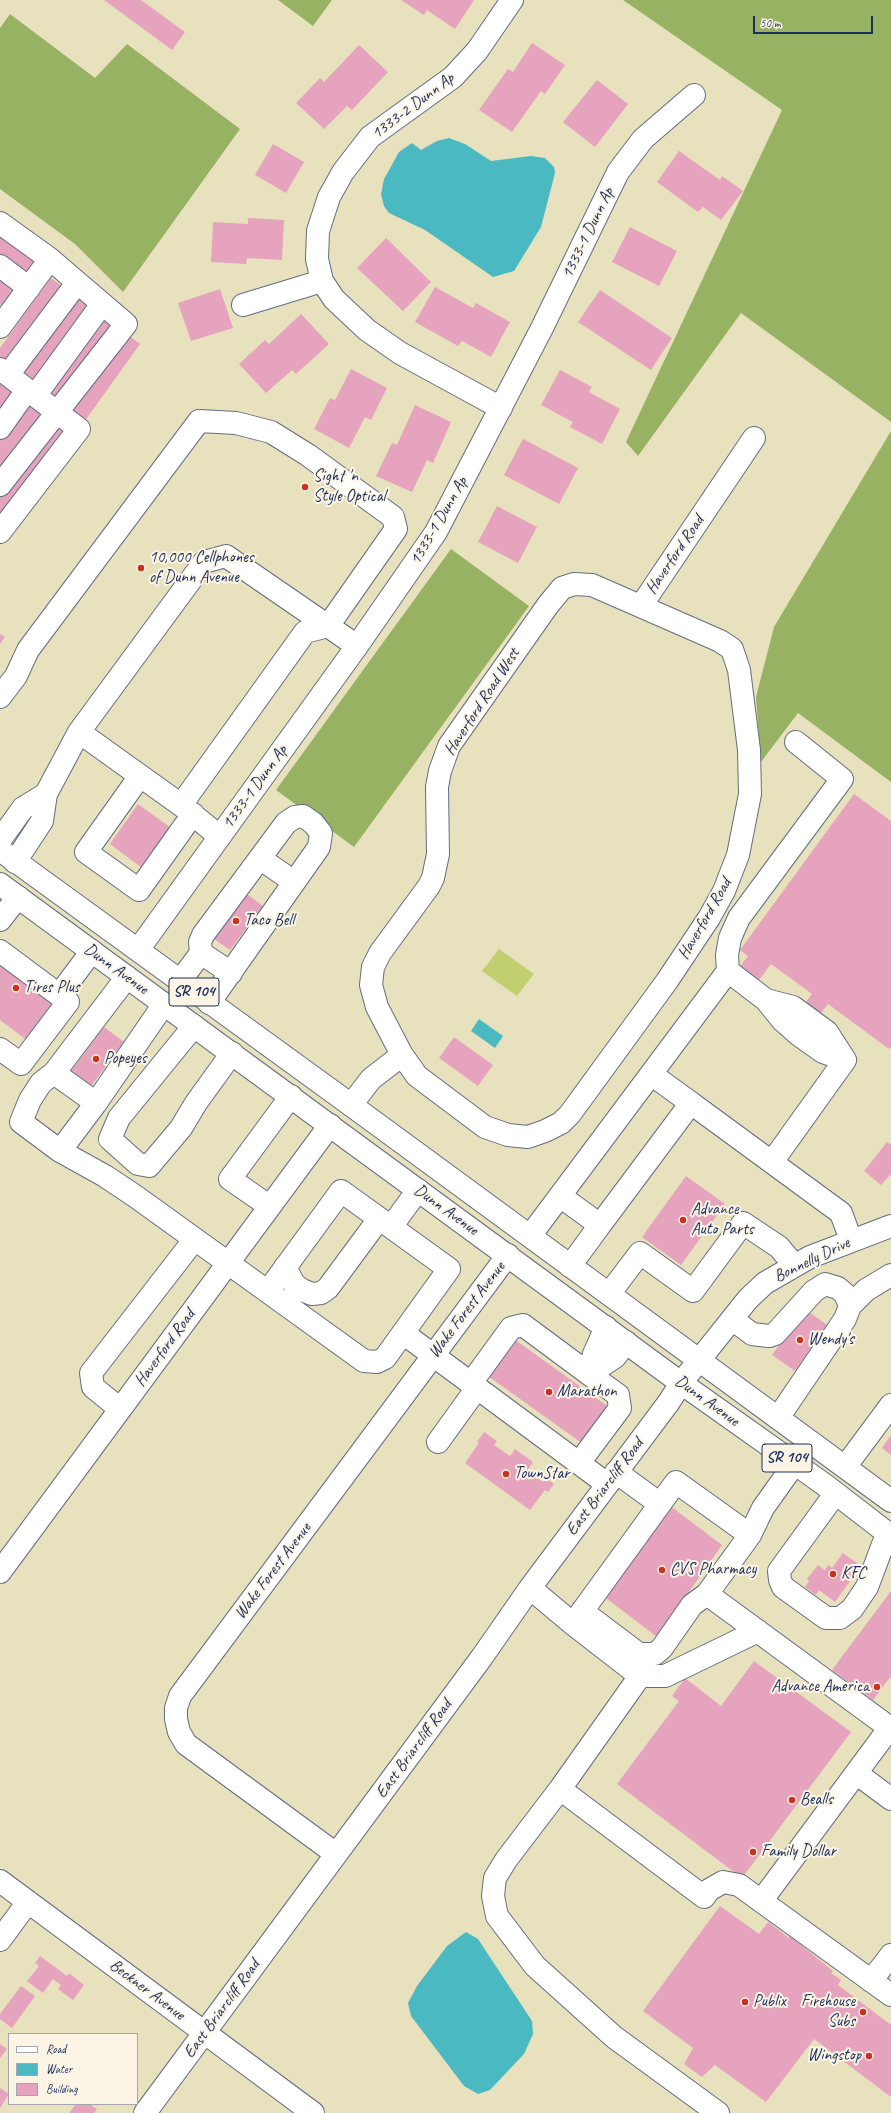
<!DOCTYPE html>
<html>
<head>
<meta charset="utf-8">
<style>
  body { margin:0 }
  #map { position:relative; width:891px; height:2113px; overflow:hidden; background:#e8e1bd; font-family:Caveat,sans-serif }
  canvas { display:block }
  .legend { position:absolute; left:8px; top:2033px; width:130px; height:72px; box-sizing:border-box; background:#fcf5e5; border:1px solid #a2a6af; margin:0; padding:5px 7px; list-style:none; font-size:12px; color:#1b2f5e }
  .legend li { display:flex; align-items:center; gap:8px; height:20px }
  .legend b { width:20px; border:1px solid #a2a6af }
  .scale { position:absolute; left:753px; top:16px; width:120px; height:18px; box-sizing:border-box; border:2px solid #1b2f5e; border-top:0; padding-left:5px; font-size:12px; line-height:14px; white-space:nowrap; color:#1b2f5e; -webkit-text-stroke:3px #fcf5e5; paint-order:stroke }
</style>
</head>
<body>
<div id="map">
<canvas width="891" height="2113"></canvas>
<ul class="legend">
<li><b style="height:5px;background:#fff"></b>Road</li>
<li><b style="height:11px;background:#4ab9c1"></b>Water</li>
<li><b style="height:11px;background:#e5a3bd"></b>Building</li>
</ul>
<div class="scale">50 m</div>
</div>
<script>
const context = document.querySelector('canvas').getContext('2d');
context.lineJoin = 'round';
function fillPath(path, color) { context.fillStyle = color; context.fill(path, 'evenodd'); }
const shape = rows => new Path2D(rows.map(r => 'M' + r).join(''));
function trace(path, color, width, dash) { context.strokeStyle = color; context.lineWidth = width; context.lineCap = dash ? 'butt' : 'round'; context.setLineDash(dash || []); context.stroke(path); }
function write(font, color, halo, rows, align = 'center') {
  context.font = font + ' Caveat,sans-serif'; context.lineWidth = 4; context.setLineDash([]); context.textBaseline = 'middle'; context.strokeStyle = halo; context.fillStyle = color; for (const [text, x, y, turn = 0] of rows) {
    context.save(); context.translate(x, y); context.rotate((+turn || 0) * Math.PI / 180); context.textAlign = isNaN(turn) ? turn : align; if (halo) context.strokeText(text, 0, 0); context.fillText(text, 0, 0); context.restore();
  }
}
fillPath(shape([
  [499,949,534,974,517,996,482,971]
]), '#c1cf71');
fillPath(shape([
  [278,0,332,0,313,26],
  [623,0,891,0,891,422,741,313,638,456,626,442,782,110],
  [10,14,95,78,127,44,240,129,123,292,75,244,0,189,0,28],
  [891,431,891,782,798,713,761,762,756,697,774,627],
  [451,549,529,606,354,847,276,790]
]), '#98b263');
fillPath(shape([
  [449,138,465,144,491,161,531,156,545,158,554,167,555,173,541,227,514,271,493,277,425,230,389,213,384,206,381,194,384,179,399,152,412,143,421,150,437,141],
  [479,1019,503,1036,495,1048,471,1031],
  [466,1932,478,1939,532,2021,533,2034,524,2054,490,2090,478,2094,464,2086,411,2016,408,2003,417,1986,447,1946]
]), '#4ab9c1');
fillPath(shape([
  [104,0,141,0,185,32,172,50],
  [401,0,474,0,455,29,427,10,424,15],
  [532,43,565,65,545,94,541,91,512,132,479,110,508,69,513,72],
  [359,45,388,72,352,110,347,106,324,129,296,103,320,78,324,82],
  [597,80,628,104,595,147,563,122],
  [273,144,304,162,286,193,255,175],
  [679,151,720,180,722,176,743,191,721,220,703,207,698,212,657,182],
  [248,218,284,220,282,260,247,258,246,264,211,262,213,222,248,224],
  [630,227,677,251,659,286,612,262],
  [0,229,43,261,29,279,0,257],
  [386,238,431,282,403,311,357,268],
  [0,276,20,291,6,309,0,304],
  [51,278,63,287,7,364,0,359,0,348],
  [435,287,473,308,476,303,510,322,491,357,462,341,458,346,415,322],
  [220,289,233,328,191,341,178,303],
  [600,290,672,338,651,370,578,322],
  [76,297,88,306,32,383,20,374],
  [301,314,329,344,296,374,292,370,266,393,239,364,265,340,269,344],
  [102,316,114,325,58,403,46,394],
  [128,335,140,344,84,422,72,413],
  [351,369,387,388,371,420,365,417,349,448,314,429,330,398,335,400],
  [560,370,592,387,589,392,620,409,602,444,570,427,573,422,541,405],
  [0,380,16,392,0,413],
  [30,402,43,412,0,468,0,441],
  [415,405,451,422,433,463,427,460,412,492,376,476,392,443,397,445],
  [56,422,69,432,0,522,0,496],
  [523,439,578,468,559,504,504,475],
  [497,506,537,527,518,563,478,542],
  [0,634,5,637,0,644],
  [854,794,891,821,891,1046,889,1049,828,1004,818,1017,803,1006,812,994,771,964,754,987,735,973,748,956,740,950],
  [138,804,171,828,142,868,110,844],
  [243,891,263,906,230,950,210,936],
  [0,960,55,1006,28,1041,0,1020],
  [104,1027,124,1042,88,1090,68,1075],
  [454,1037,493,1065,478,1086,439,1058],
  [887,1142,891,1145,891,1174,881,1185,864,1171],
  [686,1176,725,1204,681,1265,642,1237],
  [805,1309,827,1325,795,1371,772,1355],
  [514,1339,610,1408,583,1444,488,1376],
  [484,1432,497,1441,494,1445,510,1456,515,1449,533,1462,527,1471,543,1482,546,1478,554,1484,548,1492,545,1490,530,1510,465,1463,479,1443,477,1442],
  [891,1435,891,1455,882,1448],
  [669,1505,722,1545,657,1637,602,1595],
  [843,1553,861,1566,835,1602,819,1590,816,1595,805,1587,809,1581,807,1579,818,1565,825,1570,828,1565,832,1568],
  [891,1591,891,1676,873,1700,832,1670],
  [754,1661,851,1732,742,1878,617,1784,679,1701,672,1696,685,1678,721,1706],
  [720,1906,759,1934,768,1922,789,1938,790,1936,833,1971,831,1973,841,1980,838,1985,891,2025,891,2097,814,2039,766,2102,715,2065,702,2077,684,2064,693,2048,643,2011],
  [40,1956,67,1976,69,1973,84,1985,73,2000,58,1989,61,1985,53,1979,43,1993,27,1981,39,1966,35,1963],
  [21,1986,35,1996,12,2028,0,2019,0,2014],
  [0,2044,7,2049,0,2058],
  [0,2088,9,2094,0,2108],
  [76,2104,89,2104,97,2109,94,2113,69,2113]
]), '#e5a3bd');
const minor = shape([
  [0,223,50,259,0,327],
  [0,266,29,288],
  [243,305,322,281],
  [0,369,79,429,0,532],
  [8,375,77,283],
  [35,396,102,304],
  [501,408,400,353,367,330,334,299,322,281,317,259,318,231,329,197,343,172,370,137,453,77,477,51,512,0],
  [0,428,27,390],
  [0,485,126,324,50,259],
  [574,584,592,585,720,641,732,649,739,670,749,750,750,794,738,855,724,891,709,918,667,981,570,1114,561,1123,545,1131,528,1137,508,1135,485,1127,417,1076,402,1055,377,1007,371,985,373,967,380,953,429,886,433,878,438,854,437,787,440,771,449,746,548,605,562,588,574,584],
  [641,606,754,438],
  [0,697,16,676,28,650,199,421,236,423,271,432,308,455,393,517,396,529,328,626,305,632,181,805],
  [79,732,181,805,219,836],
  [140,776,86,852,139,890,193,814],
  [0,840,23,808,46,794],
  [261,859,294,882],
  [15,862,42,821,46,794,79,732,204,562,226,556,357,646],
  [0,920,18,897],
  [138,950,357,646,436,532,542,328,618,172,643,139,694,95],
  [0,951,59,995,92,951],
  [201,953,231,973],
  [728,971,766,1000,793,1007,827,1032,845,1060,772,1162],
  [127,977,54,1073,41,1083,30,1100,21,1122,60,1151,105,1176,135,1196,364,1361,377,1362,385,1358,403,1333,607,1484],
  [180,981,201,953,200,942,203,935,286,823,295,817,303,816,313,823,321,833,319,847,209,1003],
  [766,1000,783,1021,799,1035,823,1052,845,1060],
  [194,1026,119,1118,110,1139,138,1164,149,1166,181,1128,196,1103,232,1053],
  [0,1049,21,1064,68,1002,59,995],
  [54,1073,96,1103],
  [651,1074,691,1103],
  [351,1105,371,1079,402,1055],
  [60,1151,96,1103,164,1004],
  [560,1196,600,1225,691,1103,841,1213,851,1240],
  [269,1206,230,1179,291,1096],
  [530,1236,728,971,727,955,730,938,739,918,842,779,796,742],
  [570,1266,600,1225],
  [285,1267,294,1284,302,1290,312,1294,321,1293,328,1288,379,1219],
  [268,1291,341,1191,391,1227],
  [609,1294,640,1253,693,1291,743,1223,779,1247,794,1265],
  [850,1306,866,1290,891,1275],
  [732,1319,752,1334,769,1336,775,1334,814,1291,825,1284,838,1288,845,1294,850,1306,845,1319,778,1418],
  [606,1327,594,1354,589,1374,615,1357,626,1342],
  [403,1333,449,1269,391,1227,418,1190],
  [471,1383,511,1328,523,1325,589,1374,618,1395,620,1408,579,1463],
  [120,1409,93,1387,91,1373,194,1240],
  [438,1442,477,1388],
  [845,1467,891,1405],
  [616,1472,660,1504,676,1482,750,1535,707,1594,890,1728],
  [835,1494,779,1571,780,1580,783,1587,826,1618,840,1618,852,1609,867,1587,887,1534],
  [660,1504,573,1624,640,1676,665,1676,758,1631],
  [750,1535,763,1508,795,1463],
  [0,1572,330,1125],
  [530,1588,573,1624],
  [582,1611,639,1654,655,1654,662,1648,692,1605,707,1594],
  [640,1676,560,1789,506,1860,495,1878,493,1896,497,1916,535,1966,614,2037,718,2113],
  [856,1773,891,1799],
  [560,1789,704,1897,709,1890,723,1882,739,1885,891,1995],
  [336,1854,186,1744,179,1732,176,1719,176,1708,180,1696,508,1255],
  [0,1881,313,2113],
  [762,1900,891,1726],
  [0,1940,28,1902],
  [871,1981,891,1955],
  [145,2113,482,1657,530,1588,669,1402,681,1383,748,1299,765,1283,810,1257,891,1226]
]);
const major = shape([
  [0,850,351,1105,891,1501],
  [0,884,681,1383,825,1485,891,1536]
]);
trace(minor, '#636d7f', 24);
trace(major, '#636d7f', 24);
trace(minor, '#fff', 22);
trace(major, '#fff', 22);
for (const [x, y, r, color] of [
  [305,487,4,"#c8321e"],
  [141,568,4,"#c8321e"],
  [236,921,4,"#c8321e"],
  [16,988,4,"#c8321e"],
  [96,1059,4,"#c8321e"],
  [683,1220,4,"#c8321e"],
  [800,1340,4,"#c8321e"],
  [549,1392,4,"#c8321e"],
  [506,1474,4,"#c8321e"],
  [662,1570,4,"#c8321e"],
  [833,1574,4,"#c8321e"],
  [877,1687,4,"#c8321e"],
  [792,1800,4,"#c8321e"],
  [753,1852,4,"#c8321e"],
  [745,2002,4,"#c8321e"],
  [863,2012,4,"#c8321e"],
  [869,2056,4,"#c8321e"]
]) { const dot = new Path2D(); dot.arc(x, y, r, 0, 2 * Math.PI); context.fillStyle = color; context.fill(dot); trace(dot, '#fcf5e5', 1.5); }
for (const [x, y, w] of [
  [194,992,50],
  [787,1458,50]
]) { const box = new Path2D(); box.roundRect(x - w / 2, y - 14, w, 28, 3); context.fillStyle = '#fcf5e5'; context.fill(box); trace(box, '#1b2f5e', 1); }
write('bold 16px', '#1b2f5e', null, [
  ["SR 104",194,992],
  ["SR 104",787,1458]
]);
write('17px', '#1b2f5e', '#fcf5e5', [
  ["1333-2 Dunn Ap",413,106,-37],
  ["1333-1 Dunn Ap",588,233,-64],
  ["1333-1 Dunn Ap",439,521,-60],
  ["Haverford Road",675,555,-56],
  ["Haverford Road West",482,702,-57],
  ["1333-1 Dunn Ap",255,787,-54],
  ["Haverford Road",705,919,-60],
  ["Dunn Avenue",116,969,36],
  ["Dunn Avenue",446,1210,36],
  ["Bonnelly Drive",812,1260,-26],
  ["Wake Forest Avenue",467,1310,-53],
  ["Haverford Road",165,1348,-54],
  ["Dunn Avenue",707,1401,36],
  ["East Briarcliff Road",605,1487,-53],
  ["Wake Forest Avenue",273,1571,-53],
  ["East Briarcliff Road",414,1749,-54],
  ["Beckner Avenue",147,1990,37],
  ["East Briarcliff Road",222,2009,-54]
]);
write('17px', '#1b2f5e', '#fcf5e5', [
  ["Sight 'n",313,477],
  ["Style Optical",313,497],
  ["10,000 Cellphones",149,558],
  ["of Dunn Avenue",149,578],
  ["Taco Bell",244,921],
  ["Tires Plus",24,988],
  ["Popeyes",104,1059],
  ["Advance",691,1210],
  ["Auto Parts",691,1230],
  ["Wendy's",808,1340],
  ["Marathon",557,1392],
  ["TownStar",514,1474],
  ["CVS Pharmacy",670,1570],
  ["KFC",841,1574],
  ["Advance America",869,1687,"right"],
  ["Bealls",800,1800],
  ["Family Dollar",761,1852],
  ["Publix",753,2002],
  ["Firehouse",855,2002,"right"],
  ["Subs",855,2022,"right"],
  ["Wingstop",861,2056,"right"]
], 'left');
</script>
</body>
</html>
